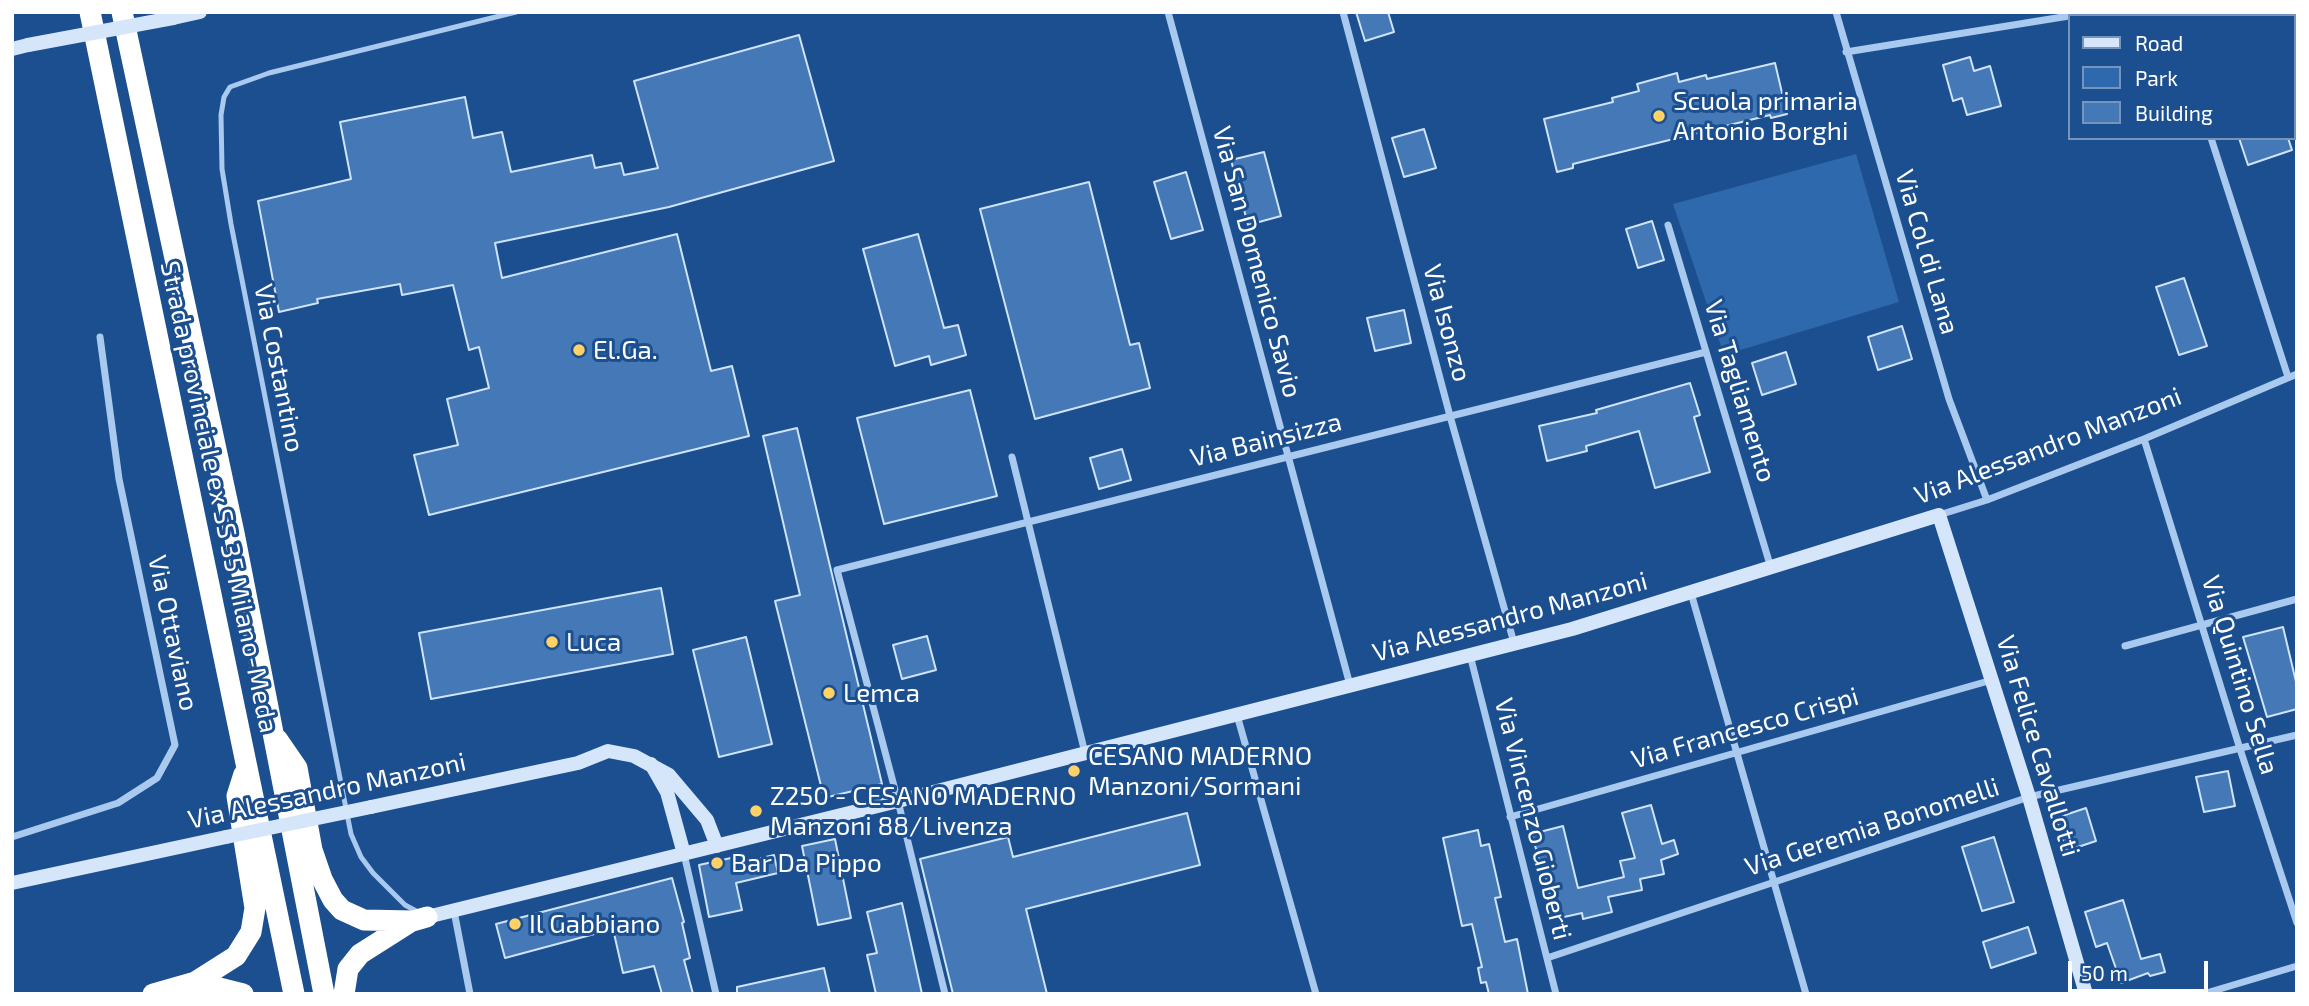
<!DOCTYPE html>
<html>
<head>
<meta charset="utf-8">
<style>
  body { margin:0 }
  #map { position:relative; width:2309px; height:1006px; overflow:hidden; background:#1b4f8f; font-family:"Exo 2",sans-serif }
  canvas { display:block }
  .frame { position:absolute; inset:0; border:14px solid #fff; pointer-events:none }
  .legend { position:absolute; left:2068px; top:14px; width:228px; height:126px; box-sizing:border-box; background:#1b4f8f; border:2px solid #7695bc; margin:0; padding:9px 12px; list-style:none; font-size:21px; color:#fff }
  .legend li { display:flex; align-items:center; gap:14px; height:35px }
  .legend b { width:35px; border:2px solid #7695bc }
  .scale { position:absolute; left:2068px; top:961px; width:140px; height:32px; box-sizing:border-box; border:4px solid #fff; border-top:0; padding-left:9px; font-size:21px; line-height:24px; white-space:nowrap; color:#fff; -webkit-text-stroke:5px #1b4f8f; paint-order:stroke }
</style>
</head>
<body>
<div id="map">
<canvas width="2309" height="1006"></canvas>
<div class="frame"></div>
<ul class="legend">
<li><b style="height:9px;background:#d6e6fa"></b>Road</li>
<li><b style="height:19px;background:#2e69ad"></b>Park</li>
<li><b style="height:19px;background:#4478b7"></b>Building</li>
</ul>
<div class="scale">50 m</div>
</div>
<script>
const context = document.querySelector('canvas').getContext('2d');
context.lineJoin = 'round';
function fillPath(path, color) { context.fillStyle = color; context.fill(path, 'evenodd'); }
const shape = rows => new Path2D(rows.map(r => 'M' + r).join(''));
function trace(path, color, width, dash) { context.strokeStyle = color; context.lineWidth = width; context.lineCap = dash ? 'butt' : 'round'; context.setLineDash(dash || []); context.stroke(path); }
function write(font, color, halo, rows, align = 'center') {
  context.font = font + ' "Exo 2",sans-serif'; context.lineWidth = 6; context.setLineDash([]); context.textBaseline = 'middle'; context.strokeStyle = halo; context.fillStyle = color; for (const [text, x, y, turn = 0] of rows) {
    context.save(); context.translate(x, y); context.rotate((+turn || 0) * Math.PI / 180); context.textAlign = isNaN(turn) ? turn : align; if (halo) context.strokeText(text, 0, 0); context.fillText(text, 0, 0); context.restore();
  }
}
fillPath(shape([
  [1856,154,1899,302,1724,355,1673,204]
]), '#2e69ad');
const building = shape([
  [1356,12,1388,12,1394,32,1365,41,1356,12],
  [799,35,834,161,669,207,495,243,502,278,677,234,711,371,732,366,749,436,429,515,414,455,458,445,447,399,489,388,479,347,469,350,453,285,402,295,400,284,317,299,318,303,279,312,258,201,351,179,340,122,465,97,473,138,502,132,511,172,592,155,595,168,621,163,624,175,658,168,634,81,799,35],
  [1970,57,1974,71,1990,66,2001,106,1967,115,1962,98,1953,101,1943,65,1970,57],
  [1775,63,1787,114,1771,118,1770,115,1573,164,1573,168,1557,172,1544,119,1613,102,1612,98,1639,91,1637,84,1677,73,1679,82,1706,75,1707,79,1775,63],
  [1424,129,1436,168,1404,177,1392,138,1424,129],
  [2239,138,2288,138,2292,150,2248,165,2239,138],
  [1264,152,1281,216,1248,225,1231,160,1264,152],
  [1186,172,1203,230,1171,239,1154,182,1186,172],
  [1089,182,1130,345,1139,343,1150,388,1035,419,980,209,1089,182],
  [1652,221,1664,260,1638,268,1626,229,1652,221],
  [918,234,944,328,958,325,966,355,931,365,929,356,895,366,863,249,918,234],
  [2184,278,2207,346,2179,355,2156,287,2184,278],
  [1404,310,1411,343,1375,351,1367,318,1404,310],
  [1902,326,1912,359,1878,370,1868,337,1902,326],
  [1786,352,1796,384,1762,395,1752,363,1786,352],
  [1690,383,1700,415,1694,417,1710,472,1655,488,1639,431,1586,446,1587,451,1547,461,1539,426,1597,413,1596,410,1690,383],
  [970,390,997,496,884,524,857,418,970,390],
  [797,428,882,784,824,798,775,601,800,595,763,436,797,428],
  [1122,449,1131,480,1099,489,1090,458,1122,449],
  [661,588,673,654,431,699,419,633,661,588],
  [2283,627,2297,686,2297,709,2267,717,2243,637,2283,627],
  [927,636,936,670,902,679,893,645,927,636],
  [746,637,772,744,719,757,693,650,746,637],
  [2228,771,2235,806,2204,812,2196,777,2228,771],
  [1651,805,1662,844,1674,840,1678,854,1661,860,1664,874,1640,879,1642,890,1608,897,1612,912,1583,919,1582,913,1555,919,1543,863,1540,864,1532,834,1563,826,1578,888,1624,877,1620,861,1635,858,1622,813,1651,805],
  [2086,808,2096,841,2066,851,2056,818,2086,808],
  [1187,813,1200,865,1026,909,1047,994,953,994,920,859,1008,837,1013,857,1187,813],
  [1478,830,1481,846,1489,844,1501,897,1495,898,1505,942,1517,939,1528,994,1489,994,1486,982,1481,983,1478,968,1482,967,1472,924,1462,926,1443,838,1478,830],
  [1994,837,2014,902,1982,911,1962,847,1994,837],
  [835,839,851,918,818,925,802,846,835,839],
  [774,855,778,873,736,883,742,910,709,917,699,865,731,858,733,865,774,855],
  [672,878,684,922,682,923,690,958,684,960,693,994,662,994,654,966,623,973,613,929,505,958,496,924,672,878],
  [2123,900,2141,959,2160,954,2165,972,2150,976,2148,973,2121,983,2107,943,2096,947,2085,912,2123,900],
  [902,903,922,994,876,994,867,955,877,953,867,912,902,903],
  [2028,927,2036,953,1991,968,1983,942,2028,927],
  [824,968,830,994,737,994,737,987,824,968]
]);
fillPath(building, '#4478b7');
trace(building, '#cfe3fa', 2);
trace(shape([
  [418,912,405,905,373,873,361,857,351,834,231,224,222,169,221,115,224,97,230,87,269,73,516,12]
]), '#a9c9ee', 5);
trace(shape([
  [1168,12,1350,685],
  [1343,12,1450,416,1514,643],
  [1836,12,1949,399,1987,500],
  [2170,12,2171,16],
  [2070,16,2091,12],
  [1846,52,2069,16],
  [2211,138,2288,377],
  [1668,225,1771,568],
  [2144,439,2240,749,2297,923],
  [1012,457,1085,753],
  [1939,515,1987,500,2144,439,2297,374],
  [1691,593,1806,994],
  [2125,646,2297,599],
  [1470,655,1556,994],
  [1237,715,1316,994],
  [1510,817,1992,680],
  [12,837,118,803,157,778,175,745,119,479,100,337],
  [684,854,716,994],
  [454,911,470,994],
  [1547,958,2029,797,2297,735],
  [945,994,898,801,837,570,1706,352],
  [2203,994,2297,966]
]), '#a9c9ee', 7);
trace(shape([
  [173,18,200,12],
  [12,49,28,45],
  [651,764,667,792,684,854],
  [371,807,578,763,608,751,634,756,669,775,707,820,717,846],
  [12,883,226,837],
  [427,917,898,801,1572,629,1939,515,2029,797,2086,994]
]), '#d6e6fa', 14);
trace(shape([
  [90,12,294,994],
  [122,12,234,533,324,994],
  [277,739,297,768,312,850,322,879,333,900,342,910,364,920,413,921,427,917],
  [195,982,243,994],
  [153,994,195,982,236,956,251,932,255,908,237,796,244,774],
  [344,994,348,969,360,954,412,921]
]), '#fff', 21);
trace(shape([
  [28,45,173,18],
  [226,837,371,807]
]), '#d6e6fa', 14);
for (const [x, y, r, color] of [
  [1659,116,7,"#ffd166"],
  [579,350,7,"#ffd166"],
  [552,642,7,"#ffd166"],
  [829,693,7,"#ffd166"],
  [1074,771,7,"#ffd166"],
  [756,811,7,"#ffd166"],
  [717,863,7,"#ffd166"],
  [515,924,7,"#ffd166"]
]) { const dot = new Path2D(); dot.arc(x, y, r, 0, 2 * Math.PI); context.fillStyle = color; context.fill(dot); trace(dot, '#1b4f8f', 2.5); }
write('26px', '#fff', '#1b4f8f', [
  ["Scuola primaria",1673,101],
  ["Antonio Borghi",1673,131],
  ["El.Ga.",593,350],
  ["Luca",566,642],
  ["Lemca",843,693],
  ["CESANO MADERNO",1088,756],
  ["Manzoni/Sormani",1088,786],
  ["Z250 - CESANO MADERNO",770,796],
  ["Manzoni 88/Livenza",770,826],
  ["Bar Da Pippo",731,863],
  ["Il Gabbiano",529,924]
], 'left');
write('26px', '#fff', '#1b4f8f', [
  ["Via Col di Lana",1927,252,74],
  ["Via San Domenico Savio",1257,262,75],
  ["Via Isonzo",1447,323,75],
  ["Via Costantino",279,368,79],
  ["Via Tagliamento",1740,391,73],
  ["Via Bainsizza",1266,440,-14],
  ["Via Alessandro Manzoni",2048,446,-21],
  ["Strada provinciale ex SS 35 Milano-Meda",219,497,78],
  ["Via Alessandro Manzoni",1510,617,-15],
  ["Via Ottaviano",173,633,78],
  ["Via Quintino Sella",2240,675,73],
  ["Via Francesco Crispi",1745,728,-16],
  ["Via Felice Cavallotti",2038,746,73],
  ["Via Alessandro Manzoni",327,791,-12],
  ["Via Vincenzo Gioberti",1533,819,76],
  ["Via Geremia Bonomelli",1872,827,-18]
]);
</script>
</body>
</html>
